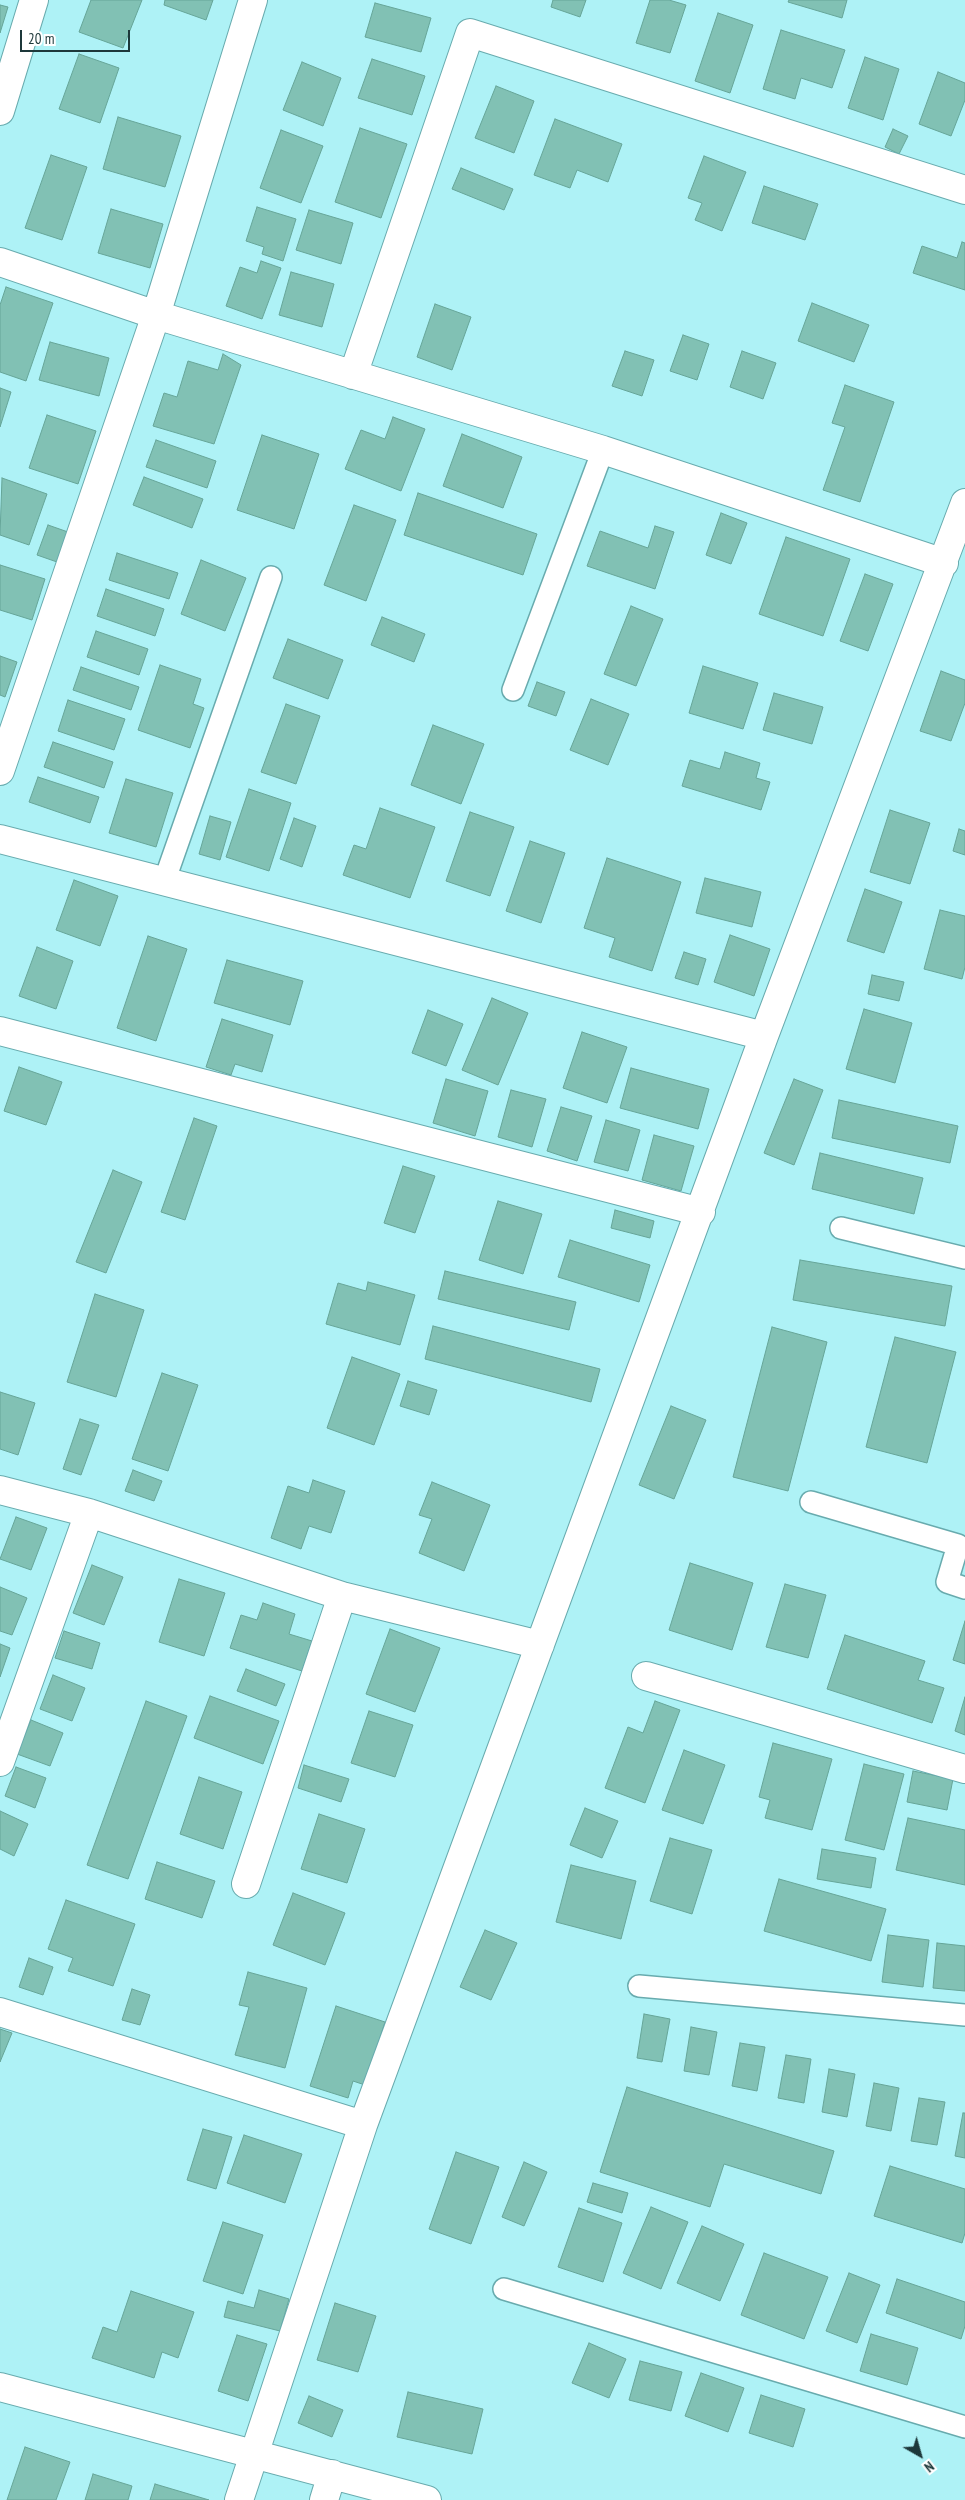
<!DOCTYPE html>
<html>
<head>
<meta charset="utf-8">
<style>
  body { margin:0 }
  #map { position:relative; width:965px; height:2500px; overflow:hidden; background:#aef2f6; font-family:"PT Sans Narrow",sans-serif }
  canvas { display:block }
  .north { position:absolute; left:895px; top:2430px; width:50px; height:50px; -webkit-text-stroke:4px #fff; paint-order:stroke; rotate:142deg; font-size:14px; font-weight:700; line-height:20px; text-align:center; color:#1d383a }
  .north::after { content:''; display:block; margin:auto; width:18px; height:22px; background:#1d383a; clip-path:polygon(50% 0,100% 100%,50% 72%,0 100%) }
  .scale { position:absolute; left:20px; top:30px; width:110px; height:22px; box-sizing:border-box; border:2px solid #1d383a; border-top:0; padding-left:6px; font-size:15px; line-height:18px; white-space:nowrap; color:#1d383a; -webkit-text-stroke:4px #fff; paint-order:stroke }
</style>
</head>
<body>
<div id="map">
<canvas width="965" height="2500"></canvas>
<div class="north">N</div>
<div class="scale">20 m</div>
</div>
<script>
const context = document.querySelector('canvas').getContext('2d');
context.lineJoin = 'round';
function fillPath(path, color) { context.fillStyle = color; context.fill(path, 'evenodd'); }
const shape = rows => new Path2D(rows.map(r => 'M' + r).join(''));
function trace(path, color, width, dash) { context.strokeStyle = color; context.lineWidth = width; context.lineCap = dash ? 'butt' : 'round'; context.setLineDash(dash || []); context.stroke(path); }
const building = shape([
  [91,0,142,0,123,48,79,32,91,0],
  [165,0,213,0,206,20,164,5,165,0],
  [553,0,586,0,580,17,551,7,553,0],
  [650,0,669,0,686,5,670,53,636,43,650,0],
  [789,0,847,0,842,18,788,2,789,0],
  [375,3,431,18,421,52,365,37,375,3],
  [0,5,8,7,0,33,0,5],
  [718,13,753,25,730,93,695,81,718,13],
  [781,30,845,50,832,88,801,78,795,99,763,89,781,30],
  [79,54,119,68,100,123,59,109,79,54],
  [865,57,899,69,883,120,848,108,865,57],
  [372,59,425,76,412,115,358,98,372,59],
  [302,62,341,78,323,126,283,110,302,62],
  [938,72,965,83,965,100,951,136,919,124,938,72],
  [496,86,534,101,514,153,475,138,496,86],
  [118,117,181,136,165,187,103,169,118,117],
  [555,119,622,144,608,182,577,170,570,188,534,175,555,119],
  [360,128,407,144,381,218,335,202,360,128],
  [893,129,908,136,899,154,885,147,893,129],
  [281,130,323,146,301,203,260,188,281,130],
  [51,155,87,167,62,240,25,228,51,155],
  [704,156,746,172,722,231,695,220,702,203,688,198,704,156],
  [461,168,513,189,504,210,452,189,461,168],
  [764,186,818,204,805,240,752,223,764,186],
  [257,207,296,219,283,261,262,254,264,247,246,241,257,207],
  [111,209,163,224,150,268,98,253,111,209],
  [309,210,353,223,341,264,296,250,309,210],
  [962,242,965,243,965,290,913,273,922,246,957,258,962,242],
  [261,261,281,268,262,319,226,306,240,267,257,273,261,261],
  [291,272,334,284,322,327,279,315,291,272],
  [6,287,53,303,26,381,0,372,0,305,6,287],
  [812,303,869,325,854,362,798,341,812,303],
  [435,304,471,317,452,370,417,357,435,304],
  [683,335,709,344,697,380,670,371,683,335],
  [50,342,109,358,99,396,39,380,50,342],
  [625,351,654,360,642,396,612,386,625,351],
  [742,351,776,363,763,399,730,387,742,351],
  [223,354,241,365,214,444,153,426,164,393,177,397,188,361,218,370,223,354],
  [845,385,894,402,860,502,823,490,845,427,832,423,845,385],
  [0,388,11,392,0,427,0,388],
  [47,415,96,431,78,484,29,468,47,415],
  [393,417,425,429,401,491,345,469,361,430,385,439,393,417],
  [462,434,522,457,503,508,443,486,462,434],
  [262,435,319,454,294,529,237,510,262,435],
  [156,440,216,461,207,488,146,467,156,440],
  [144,477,203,499,192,528,133,505,144,477],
  [2,478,47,494,29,545,0,535,2,478],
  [418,493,537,534,523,575,404,535,418,493],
  [354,505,396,520,366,601,324,585,354,505],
  [721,513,747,523,731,564,706,555,721,513],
  [48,525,68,532,57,562,37,555,48,525],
  [655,526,674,532,655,589,587,566,600,531,648,548,655,526],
  [786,537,850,559,823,636,759,614,786,537],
  [117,553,178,573,169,599,109,580,117,553],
  [201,560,246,578,225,631,181,614,201,560],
  [0,565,45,579,32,620,0,610,0,565],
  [865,574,893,584,868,651,840,641,865,574],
  [106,589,164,609,155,636,97,616,106,589],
  [631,606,663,619,636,686,604,674,631,606],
  [382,617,425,634,414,662,371,645,382,617],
  [96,631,148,649,139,675,87,657,96,631],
  [288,639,343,660,328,699,273,678,288,639],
  [0,656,17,662,5,697,0,695,0,656],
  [160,665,201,679,193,704,204,708,190,748,138,730,160,665],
  [703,666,758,683,743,729,689,713,703,666],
  [81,667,139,687,131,710,73,690,81,667],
  [941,671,965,680,965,703,951,741,920,731,941,671],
  [537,682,565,692,556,716,528,706,537,682],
  [774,693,823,707,812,744,763,730,774,693],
  [591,699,629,714,608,765,570,750,591,699],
  [68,700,125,719,114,750,58,731,68,700],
  [286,704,320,716,296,784,261,772,286,704],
  [433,725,484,744,461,804,411,785,433,725],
  [53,742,113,762,104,788,44,767,53,742],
  [725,752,760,763,756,778,770,782,761,810,682,786,690,760,720,769,725,752],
  [38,777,99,797,90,823,29,802,38,777],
  [126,779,173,793,156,847,109,833,126,779],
  [249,789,291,803,269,871,226,857,249,789],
  [380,808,435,827,410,898,343,875,354,845,366,849,380,808],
  [890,810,930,823,910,884,870,872,890,810],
  [470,812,514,827,490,896,446,881,470,812],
  [210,816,231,822,220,860,199,854,210,816],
  [294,818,316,826,302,867,280,859,294,818],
  [959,829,965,831,965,855,953,851,959,829],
  [530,841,565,853,541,923,506,911,530,841],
  [607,858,681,882,652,971,609,957,615,938,584,928,607,858],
  [705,878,761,892,752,927,696,913,705,878],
  [74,880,118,896,100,946,56,930,74,880],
  [865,889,902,902,884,953,847,941,865,889],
  [940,910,965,916,965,967,962,979,924,969,940,910],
  [730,935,770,949,754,996,714,982,730,935],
  [148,936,187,949,156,1041,117,1028,148,936],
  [37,947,73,961,56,1009,19,996,37,947],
  [684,952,706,959,698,985,675,978,684,952],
  [227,960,303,981,290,1025,214,1003,227,960],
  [872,975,904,982,899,1001,868,994,872,975],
  [492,998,528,1013,498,1085,462,1070,492,998],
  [864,1009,912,1023,895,1083,846,1069,864,1009],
  [428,1010,463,1024,446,1066,412,1053,428,1010],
  [222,1019,273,1035,262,1072,235,1064,231,1075,206,1067,222,1019],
  [582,1032,627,1047,607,1103,563,1088,582,1032],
  [19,1067,62,1082,46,1125,4,1111,19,1067],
  [631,1068,709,1089,698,1129,620,1108,631,1068],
  [446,1079,488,1091,475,1136,433,1123,446,1079],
  [794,1079,823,1090,794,1165,764,1153,794,1079],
  [511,1090,546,1099,532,1147,498,1137,511,1090],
  [839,1100,958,1126,950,1163,832,1138,839,1100],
  [561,1107,592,1116,577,1161,547,1151,561,1107],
  [194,1118,217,1126,185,1220,161,1212,194,1118],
  [606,1120,640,1130,628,1171,594,1162,606,1120],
  [654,1135,694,1146,681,1191,642,1180,654,1135],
  [820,1153,923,1178,914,1214,812,1189,820,1153],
  [403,1166,435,1176,415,1233,384,1223,403,1166],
  [113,1170,142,1182,106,1273,76,1262,113,1170],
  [498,1201,542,1214,523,1274,479,1260,498,1201],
  [615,1210,654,1221,650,1238,611,1228,615,1210],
  [570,1240,650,1265,639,1302,558,1277,570,1240],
  [800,1260,952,1286,945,1326,793,1300,800,1260],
  [445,1271,576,1302,569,1330,438,1299,445,1271],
  [368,1282,415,1295,400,1345,326,1324,338,1283,366,1291,368,1282],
  [95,1294,144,1310,116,1397,67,1382,95,1294],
  [433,1326,600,1369,591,1402,425,1359,433,1326],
  [772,1327,827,1342,788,1491,733,1477,772,1327],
  [895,1337,956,1352,927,1463,866,1447,895,1337],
  [352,1357,400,1374,374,1445,327,1428,352,1357],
  [162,1373,198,1385,168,1471,132,1459,162,1373],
  [408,1381,437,1390,429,1415,400,1406,408,1381],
  [0,1392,35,1403,18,1455,0,1449,0,1392],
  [671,1406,706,1420,674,1499,639,1485,671,1406],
  [80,1419,99,1425,81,1475,63,1469,80,1419],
  [133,1470,162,1481,154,1501,125,1491,133,1470],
  [313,1480,345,1491,331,1533,309,1526,301,1549,271,1538,288,1486,309,1493,313,1480],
  [432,1482,490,1505,464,1571,419,1553,432,1519,419,1515,432,1482],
  [16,1517,47,1528,31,1570,0,1559,16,1517],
  [690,1563,753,1583,732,1650,669,1630,690,1563],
  [92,1565,123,1577,104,1625,73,1613,92,1565],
  [179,1579,225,1593,204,1656,159,1642,179,1579],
  [785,1584,826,1595,808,1658,766,1647,785,1584],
  [0,1587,27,1598,12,1635,0,1631,0,1587],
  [263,1603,295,1614,289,1634,312,1641,302,1671,230,1648,241,1615,257,1620,263,1603],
  [965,1621,965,1664,953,1660,965,1621],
  [390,1629,440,1648,415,1712,366,1694,390,1629],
  [64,1631,100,1643,92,1669,55,1658,64,1631],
  [845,1635,925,1661,918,1680,944,1688,932,1723,827,1689,845,1635],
  [0,1644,10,1648,0,1677,0,1644],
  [246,1669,285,1684,276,1706,237,1691,246,1669],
  [53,1675,85,1688,72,1721,40,1709,53,1675],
  [210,1696,279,1721,263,1764,194,1738,210,1696],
  [965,1697,965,1735,955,1731,965,1697],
  [146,1701,187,1716,128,1879,87,1865,146,1701],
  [655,1701,680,1710,645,1803,605,1788,628,1727,643,1733,655,1701],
  [369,1711,413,1725,395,1777,351,1763,369,1711],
  [31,1720,63,1733,50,1766,17,1754,31,1720],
  [773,1743,832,1759,812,1830,765,1818,770,1800,759,1797,773,1743],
  [684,1750,725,1765,703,1824,662,1810,684,1750],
  [864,1764,904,1774,884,1850,845,1840,864,1764],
  [304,1765,349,1779,341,1802,298,1788,304,1765],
  [16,1767,46,1778,35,1808,5,1796,16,1767],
  [913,1771,953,1779,947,1810,907,1802,913,1771],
  [199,1777,242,1792,223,1849,180,1834,199,1777],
  [585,1808,618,1821,602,1858,570,1845,585,1808],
  [0,1811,28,1824,14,1856,0,1849,0,1811],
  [319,1814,365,1829,347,1883,301,1869,319,1814],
  [908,1818,965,1830,965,1885,896,1870,908,1818],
  [670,1838,712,1850,692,1914,650,1901,670,1838],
  [822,1849,876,1858,871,1888,817,1879,822,1849],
  [157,1862,215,1881,202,1918,145,1899,157,1862],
  [571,1865,636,1881,621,1939,556,1922,571,1865],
  [779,1879,886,1909,871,1961,764,1931,779,1879],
  [293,1893,345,1913,325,1965,273,1945,293,1893],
  [66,1900,135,1924,113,1986,68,1971,73,1958,48,1949,66,1900],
  [485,1930,517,1943,491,2000,460,1987,485,1930],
  [888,1935,929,1940,923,1987,882,1982,888,1935],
  [937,1943,965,1946,965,1991,933,1988,937,1943],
  [29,1958,53,1967,43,1995,19,1987,29,1958],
  [248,1972,307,1988,285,2068,235,2055,249,2007,239,2005,248,1972],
  [132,1989,150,1995,140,2025,122,2020,132,1989],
  [336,2006,385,2022,365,2085,353,2081,348,2098,310,2086,336,2006],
  [644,2014,670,2019,662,2062,637,2058,644,2014],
  [691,2027,717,2032,709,2075,684,2071,691,2027],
  [0,2029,12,2033,0,2062,0,2029],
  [740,2043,765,2047,757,2091,732,2086,740,2043],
  [786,2055,811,2059,804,2103,778,2098,786,2055],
  [829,2069,855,2074,847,2117,822,2112,829,2069],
  [874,2083,899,2088,891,2131,866,2126,874,2083],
  [627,2087,834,2151,821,2194,724,2164,710,2207,600,2172,627,2087],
  [919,2098,945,2102,937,2145,911,2141,919,2098],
  [963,2113,965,2113,965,2158,955,2156,963,2113],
  [203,2129,232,2137,216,2189,187,2180,203,2129],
  [244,2135,302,2154,285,2203,227,2183,244,2135],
  [456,2152,499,2167,471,2244,429,2229,456,2152],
  [524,2162,547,2172,524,2226,502,2217,524,2162],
  [890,2166,965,2189,965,2233,962,2243,874,2216,890,2166],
  [593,2183,628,2193,622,2213,587,2202,593,2183],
  [651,2207,688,2222,661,2289,623,2273,651,2207],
  [579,2208,622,2223,603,2282,558,2267,579,2208],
  [223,2222,263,2235,243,2294,203,2281,223,2222],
  [702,2226,744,2244,720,2301,677,2283,702,2226],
  [764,2253,828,2277,804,2339,741,2315,764,2253],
  [849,2273,880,2285,857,2343,826,2331,849,2273],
  [897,2279,965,2302,965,2326,961,2339,886,2313,897,2279],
  [259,2290,289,2299,280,2331,224,2317,228,2301,254,2308,259,2290],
  [131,2291,194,2312,178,2358,162,2352,154,2378,92,2358,103,2327,117,2332,131,2291],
  [335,2303,376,2316,358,2372,317,2360,335,2303],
  [871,2334,918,2348,907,2385,860,2371,871,2334],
  [237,2335,267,2344,248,2401,218,2391,237,2335],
  [589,2343,626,2359,609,2398,572,2383,589,2343],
  [640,2361,682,2372,671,2411,629,2400,640,2361],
  [701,2373,744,2388,728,2432,685,2416,701,2373],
  [408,2392,483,2409,472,2454,397,2437,408,2392],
  [761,2395,805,2409,793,2447,749,2433,761,2395],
  [309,2396,343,2410,332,2437,298,2423,309,2396],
  [25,2447,70,2462,56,2500,7,2500,25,2447],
  [93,2474,132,2486,128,2500,85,2500,93,2474],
  [155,2484,209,2500,150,2500,155,2484]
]);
fillPath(building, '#81c1b4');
trace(building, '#66a598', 1);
const lane = shape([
  [513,690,603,450],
  [164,882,271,577],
  [841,1228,965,1258],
  [811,1502,958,1545,947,1582,965,1588],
  [639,1986,965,2015],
  [504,2289,965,2427]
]);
const street = shape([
  [0,111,34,0],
  [0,262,156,315,603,450,944,563],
  [353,375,470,33,965,190],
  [0,771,156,315,253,0],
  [0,839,764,1036],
  [0,1031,701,1212],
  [0,1490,89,1513,342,1596,540,1645],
  [646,1676,965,1769],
  [0,1762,89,1513],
  [246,1884,342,1596],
  [0,2012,363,2125],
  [0,2387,427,2500],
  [239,2500,363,2125,764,1036,965,503],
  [324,2500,332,2474]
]);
trace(lane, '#68abae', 24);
trace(street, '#68abae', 30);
trace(lane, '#fff', 21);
trace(street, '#fff', 28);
</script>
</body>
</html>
